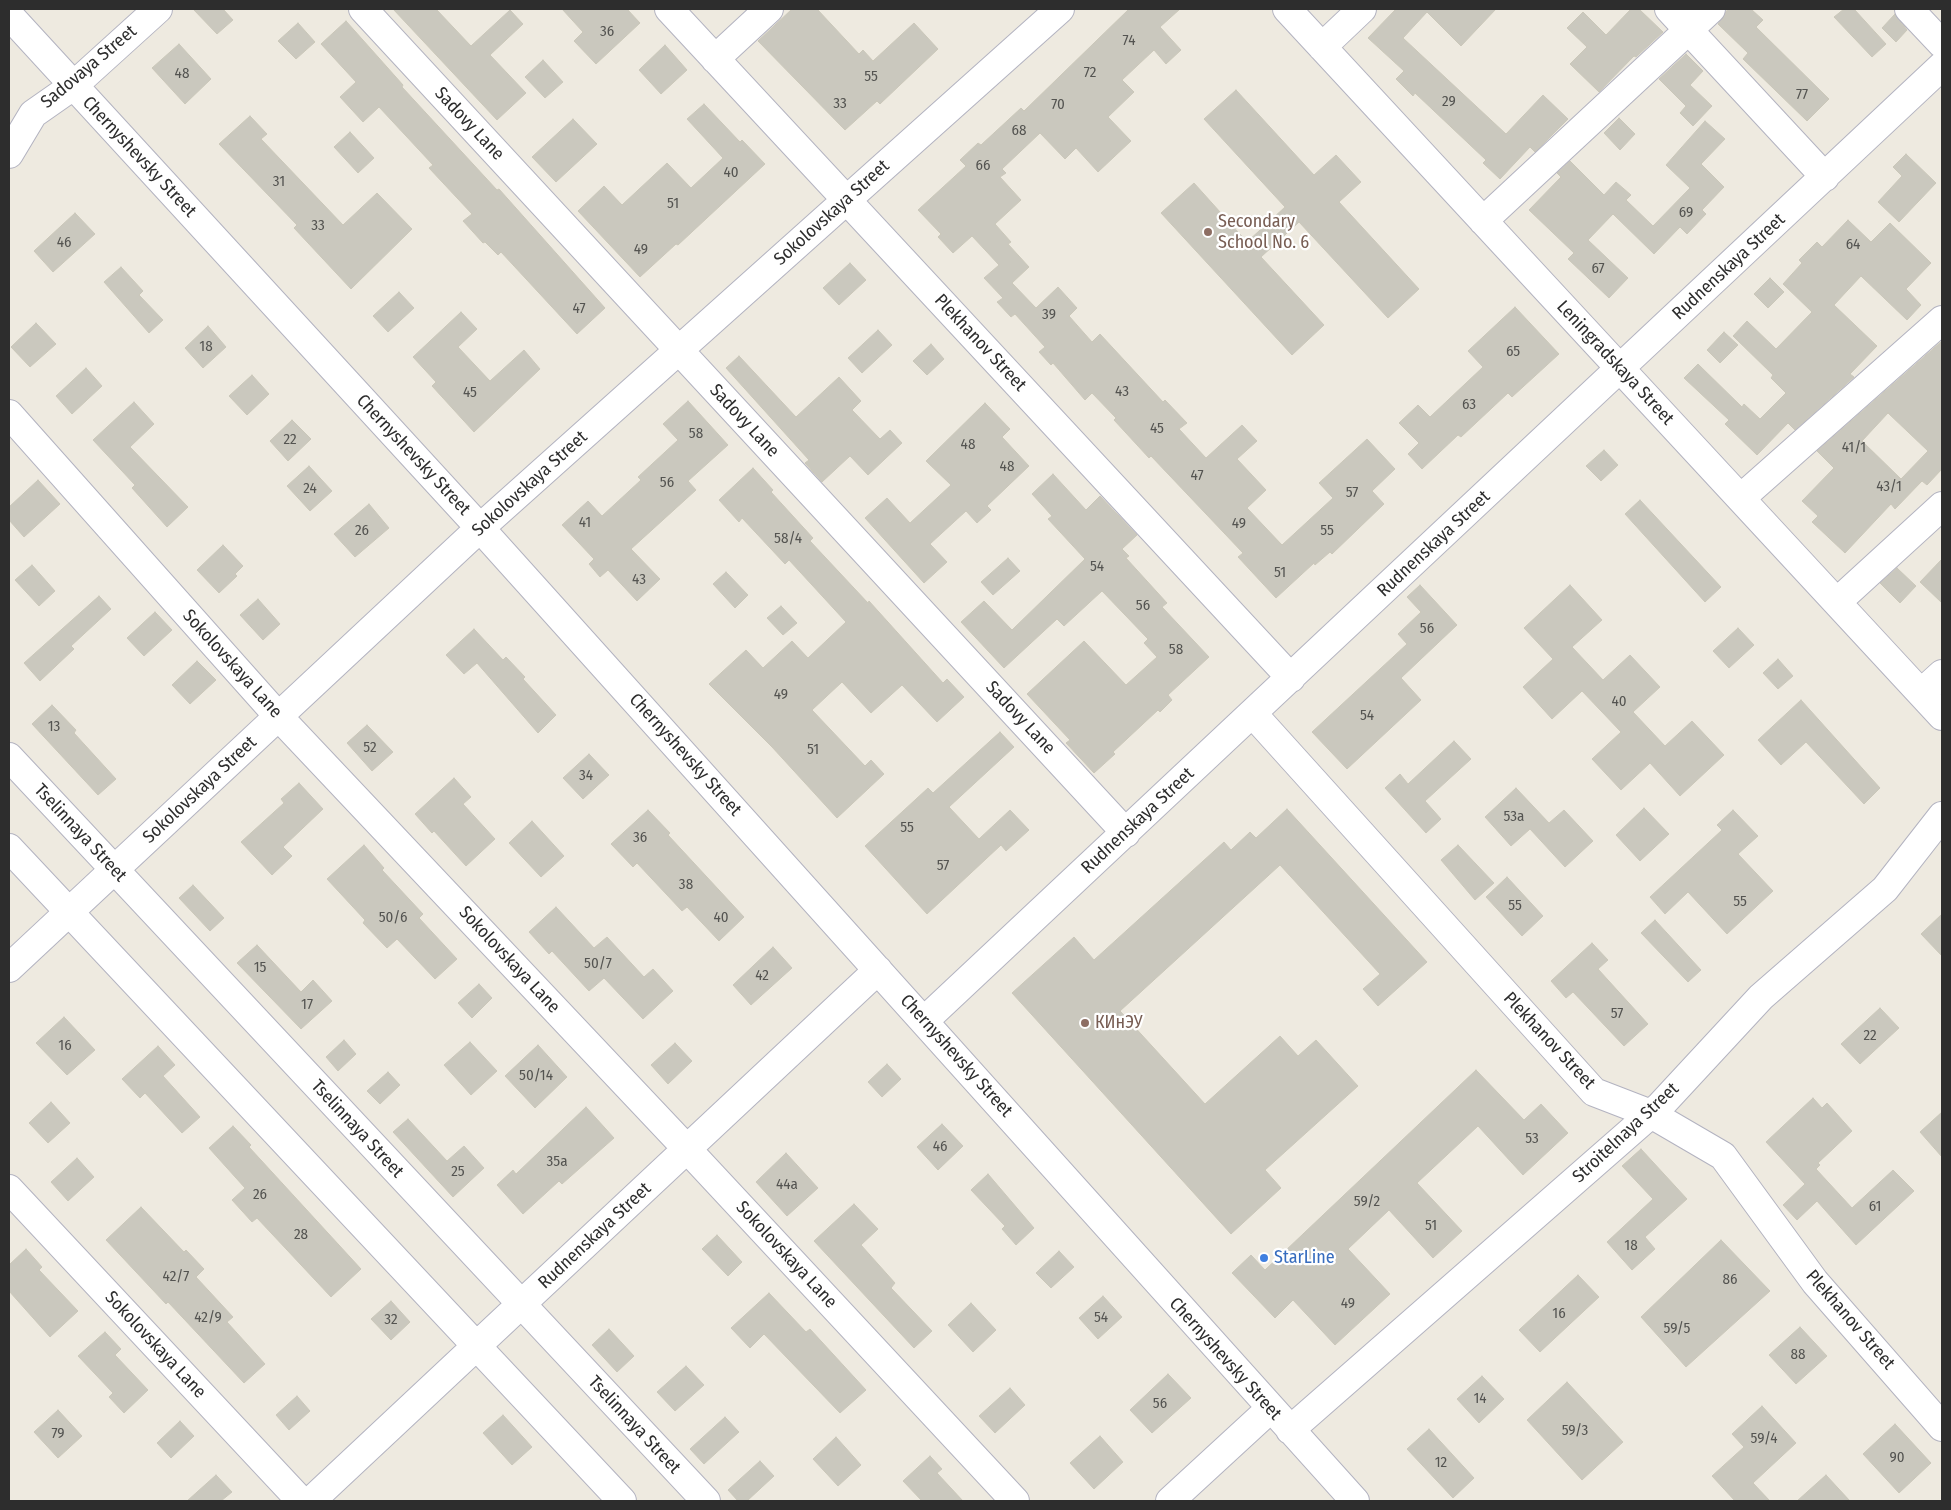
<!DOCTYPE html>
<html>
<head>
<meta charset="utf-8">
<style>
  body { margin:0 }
  #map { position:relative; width:1951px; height:1510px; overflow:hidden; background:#eeeae0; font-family:"Fira Sans Condensed",sans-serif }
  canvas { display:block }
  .frame { position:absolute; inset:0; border:10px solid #2d2d2d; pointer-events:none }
</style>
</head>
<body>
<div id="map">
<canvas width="1951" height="1510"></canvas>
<div class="frame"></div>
</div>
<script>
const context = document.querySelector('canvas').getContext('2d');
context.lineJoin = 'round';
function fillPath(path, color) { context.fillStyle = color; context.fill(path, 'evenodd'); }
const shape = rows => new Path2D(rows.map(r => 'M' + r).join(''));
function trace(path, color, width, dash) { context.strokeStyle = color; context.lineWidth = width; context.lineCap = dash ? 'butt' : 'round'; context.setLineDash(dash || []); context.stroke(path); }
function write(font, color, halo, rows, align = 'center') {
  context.font = font + ' "Fira Sans Condensed",sans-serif'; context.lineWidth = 4.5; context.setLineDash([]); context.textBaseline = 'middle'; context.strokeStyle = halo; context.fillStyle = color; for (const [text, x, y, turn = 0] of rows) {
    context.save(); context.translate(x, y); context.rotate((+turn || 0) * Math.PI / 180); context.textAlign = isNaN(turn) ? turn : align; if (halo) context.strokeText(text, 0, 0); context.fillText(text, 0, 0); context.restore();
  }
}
const building = shape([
  [193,9,223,9,233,20,217,34,193,9],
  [393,9,436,9,471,46,510,10,523,24,490,55,526,93,497,120,393,9],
  [562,9,627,9,640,23,596,64,574,41,583,32,562,9],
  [792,9,817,9,859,54,863,50,873,61,914,23,938,49,880,104,877,101,845,130,758,41,792,9],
  [1129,9,1180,9,1160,27,1181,50,1166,64,1154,50,1122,80,1134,92,1108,117,1131,141,1098,172,1076,148,1065,159,1040,133,1002,169,1006,173,1000,177,1021,200,995,224,1011,242,1008,244,1029,267,1012,283,1036,308,1058,287,1077,308,1069,316,1092,342,1100,334,1163,402,1165,400,1187,423,1179,429,1206,458,1242,425,1257,441,1237,459,1266,490,1247,508,1282,545,1333,498,1319,483,1367,439,1395,469,1372,491,1384,504,1332,554,1330,552,1315,565,1314,563,1276,598,1238,557,1243,553,1151,456,1149,458,1114,420,1116,418,1092,393,1085,400,1053,363,1051,365,1039,352,1045,347,1015,314,1011,317,997,302,1003,298,984,278,999,265,972,236,953,253,938,237,941,234,918,210,966,166,960,160,978,143,981,145,1021,108,1024,111,1129,9],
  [1396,9,1496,9,1461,46,1427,12,1403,38,1506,134,1543,95,1568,119,1535,152,1530,147,1500,179,1483,163,1486,160,1415,93,1413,96,1396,79,1404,71,1368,38,1396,9],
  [1631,9,1639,9,1663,32,1636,57,1634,56,1599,92,1570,64,1587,47,1567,28,1583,12,1606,35,1631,9],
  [1728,9,1751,9,1763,20,1756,27,1829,99,1807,121,1743,59,1748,53,1718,24,1728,9],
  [1844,9,1854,9,1886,44,1872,57,1834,17,1844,9],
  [1895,14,1907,30,1896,42,1882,28,1895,14],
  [346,21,403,85,402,87,497,190,499,189,605,308,577,334,501,252,498,255,485,242,483,243,463,221,472,214,429,168,433,165,379,107,363,122,340,97,356,82,321,44,346,21],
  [298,23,315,42,296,59,278,41,298,23],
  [179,44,211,79,185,104,152,68,179,44],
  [665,45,687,70,661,94,639,70,665,45],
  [1686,54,1703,71,1690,85,1712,106,1693,126,1680,113,1686,106,1659,79,1686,54],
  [543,60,563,82,545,98,525,77,543,60],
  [1236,90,1314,175,1336,155,1361,182,1339,202,1419,289,1388,318,1299,222,1261,257,1324,325,1292,355,1161,213,1194,183,1247,242,1285,207,1204,119,1236,90],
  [704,104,740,142,742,140,765,164,678,245,676,244,640,277,578,211,604,186,622,205,667,163,691,188,723,158,687,119,704,104],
  [250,116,267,134,261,139,343,225,377,193,412,229,351,289,294,228,297,225,219,144,250,116],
  [1619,118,1635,134,1620,150,1604,133,1619,118],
  [573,119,597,144,556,182,532,157,573,119],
  [1705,121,1725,139,1701,164,1724,187,1702,210,1706,214,1687,234,1680,227,1654,254,1613,214,1588,240,1628,278,1609,298,1568,259,1574,253,1529,210,1561,177,1557,173,1570,161,1604,195,1616,182,1631,195,1626,200,1653,226,1690,188,1666,165,1705,121],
  [350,132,374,158,358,173,334,147,350,132],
  [1906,154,1936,183,1899,222,1878,202,1902,176,1893,167,1906,154],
  [75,213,95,234,53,272,34,251,75,213],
  [1848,220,1871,242,1890,223,1931,263,1906,289,1921,305,1907,320,1861,276,1834,305,1877,346,1850,374,1854,377,1795,430,1788,423,1757,455,1725,424,1729,420,1684,378,1698,364,1742,407,1744,404,1760,419,1786,393,1771,378,1773,375,1733,336,1747,321,1776,349,1812,312,1783,284,1802,263,1799,260,1817,242,1822,247,1848,220],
  [850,263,866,280,839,305,823,288,850,263],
  [121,267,143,291,139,295,163,320,149,333,104,282,121,267],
  [1770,278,1784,292,1768,308,1754,294,1770,278],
  [399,292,414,308,388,332,373,316,399,292],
  [1515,307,1559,354,1512,397,1508,393,1461,437,1458,435,1422,469,1408,454,1419,443,1399,423,1418,405,1430,417,1483,367,1468,351,1515,307],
  [461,312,477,329,458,347,490,381,524,350,540,369,474,432,432,386,436,382,413,357,461,312],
  [36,323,56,344,30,367,11,347,36,323],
  [208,326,226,347,203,368,185,348,208,326],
  [878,330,892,345,862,373,848,358,878,330],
  [1724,332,1738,345,1720,363,1707,350,1724,332],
  [1942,341,1942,469,1927,485,1922,481,1895,509,1891,504,1845,553,1812,522,1818,516,1802,501,1834,468,1817,451,1942,341],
  [1888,413,1928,451,1901,479,1862,441,1888,413],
  [931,344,944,359,927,375,913,361,931,344],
  [739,356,796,417,839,377,861,401,852,410,880,439,890,430,902,443,868,475,850,456,822,482,805,463,809,460,726,368,739,356],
  [86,368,102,386,72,414,56,396,86,368],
  [252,375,269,394,247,415,229,396,252,375],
  [688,401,728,445,688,481,696,490,631,549,660,579,637,601,608,570,600,577,589,564,594,559,562,525,588,501,602,516,641,480,638,477,678,440,663,424,688,401],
  [134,402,154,424,130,447,188,507,167,527,132,488,135,485,93,440,134,402],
  [985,403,1010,429,1002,437,1029,466,987,506,991,510,977,523,966,511,930,544,947,562,924,583,865,518,887,498,910,523,951,485,926,461,985,403],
  [292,420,311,439,288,461,270,441,292,420],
  [1604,450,1618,465,1601,481,1586,466,1604,450],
  [309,466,332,491,310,511,287,486,309,466],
  [753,468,773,490,771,492,813,538,810,541,868,603,869,601,943,683,947,679,964,697,937,722,902,685,871,713,842,682,812,710,865,766,871,760,884,774,837,818,772,747,709,684,746,650,763,668,792,641,808,658,846,622,789,560,785,564,742,518,739,522,719,500,753,468],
  [1053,474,1086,510,1100,496,1137,535,1122,549,1129,556,1126,558,1167,603,1162,607,1209,657,1168,695,1172,700,1160,712,1158,710,1113,752,1115,754,1094,773,1066,743,1070,740,1027,694,1084,641,1126,685,1157,657,1144,643,1148,639,1102,591,1064,626,1057,619,1004,668,961,622,984,601,1012,630,1085,559,1048,519,1052,516,1032,494,1053,474],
  [38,480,60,504,24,537,9,520,9,507,38,480],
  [1640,500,1721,587,1705,602,1625,514,1640,500],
  [369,504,389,528,355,557,334,534,369,504],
  [223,545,243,566,235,574,237,576,219,593,197,570,223,545],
  [1008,558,1020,571,993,595,981,582,1008,558],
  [1942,559,1942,603,1920,582,1942,559],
  [32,565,55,591,39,606,15,580,32,565],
  [1897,568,1916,586,1900,603,1880,583,1897,568],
  [726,572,748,595,735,608,713,584,726,572],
  [1420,585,1457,625,1401,678,1421,700,1347,769,1312,732,1407,644,1398,634,1421,612,1407,597,1420,585],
  [1570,585,1602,620,1572,647,1603,680,1630,655,1660,687,1633,712,1665,746,1692,721,1724,755,1680,796,1650,763,1621,790,1592,759,1621,732,1582,691,1552,719,1523,687,1553,659,1524,628,1570,585],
  [99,596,111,609,71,646,74,649,40,681,24,663,99,596],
  [258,599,280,624,263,640,240,615,258,599],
  [781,606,797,623,783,635,767,618,781,606],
  [155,612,172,630,144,656,127,638,155,612],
  [1738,628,1754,645,1729,668,1713,651,1738,628],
  [474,629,503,660,506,657,525,677,523,679,556,715,538,733,477,663,464,674,446,655,474,629],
  [1778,659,1793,676,1778,689,1763,673,1778,659],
  [197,661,216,680,190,704,172,685,197,661],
  [1801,700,1880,788,1864,804,1806,742,1781,765,1758,740,1801,700],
  [52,705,76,730,74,733,116,779,98,795,32,724,52,705],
  [367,725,393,752,372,771,347,743,367,725],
  [1000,732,1014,747,949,807,979,839,1010,810,1029,830,1006,851,1001,845,927,914,865,846,928,788,933,793,1000,732],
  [1454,741,1471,759,1425,801,1441,819,1426,833,1385,788,1400,774,1408,784,1454,741],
  [589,754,609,775,583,799,563,778,589,754],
  [454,778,471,797,463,804,495,839,466,866,434,831,432,833,415,814,454,778],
  [299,783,323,809,283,847,292,856,272,875,241,842,284,803,281,799,299,783],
  [1516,788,1549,823,1564,810,1593,841,1565,867,1530,829,1511,846,1485,817,1516,788],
  [1644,808,1669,834,1640,861,1616,835,1644,808],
  [1287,809,1427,962,1378,1006,1363,989,1380,974,1280,865,1120,1011,1205,1104,1280,1036,1298,1056,1316,1040,1358,1086,1265,1170,1281,1188,1231,1234,1012,993,1074,937,1094,960,1224,842,1231,850,1250,832,1256,838,1287,809],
  [648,810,670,833,668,835,744,917,719,941,687,907,682,911,637,863,633,867,611,844,648,810],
  [1733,810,1758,836,1738,854,1773,891,1727,934,1688,892,1665,914,1650,897,1722,830,1717,825,1733,810],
  [532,821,564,856,541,877,509,843,532,821],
  [364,845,384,868,382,870,423,914,419,918,457,959,435,979,397,939,387,948,363,923,365,920,327,879,364,845],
  [1458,845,1494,883,1475,900,1441,860,1458,845],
  [1507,877,1543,916,1522,936,1486,897,1507,877],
  [193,885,224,918,210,931,179,898,193,885],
  [556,907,594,948,607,937,644,977,653,969,673,991,643,1019,604,978,589,991,552,951,549,954,529,932,556,907],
  [1942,914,1942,956,1921,934,1942,914],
  [1655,920,1701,970,1688,982,1641,933,1655,920],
  [1592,943,1608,960,1598,969,1648,1024,1624,1046,1573,992,1566,998,1551,981,1592,943],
  [257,945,301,992,313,980,332,1001,301,1029,237,963,257,945],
  [773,947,792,968,751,1005,733,985,773,947],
  [479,984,492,998,472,1018,458,1003,479,984],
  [1880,1008,1899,1028,1860,1064,1841,1044,1880,1008],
  [64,1017,95,1050,67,1075,36,1043,64,1017],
  [344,1040,356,1054,338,1071,326,1057,344,1040],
  [470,1042,497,1071,471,1095,444,1065,470,1042],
  [675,1043,692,1061,668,1084,651,1065,675,1043],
  [538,1045,567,1077,535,1108,505,1076,538,1045],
  [158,1046,175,1065,163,1076,200,1117,182,1133,145,1093,140,1098,122,1079,158,1046],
  [887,1064,901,1079,882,1097,868,1082,887,1064],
  [1476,1070,1524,1120,1541,1104,1568,1133,1523,1175,1478,1126,1417,1183,1462,1231,1433,1258,1389,1210,1348,1249,1390,1294,1335,1345,1293,1300,1275,1318,1232,1273,1251,1255,1265,1270,1476,1070],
  [388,1072,400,1085,380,1104,367,1091,388,1072],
  [1813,1098,1822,1108,1827,1103,1852,1131,1818,1163,1820,1165,1816,1169,1852,1208,1893,1170,1914,1191,1856,1245,1817,1201,1797,1220,1783,1205,1805,1184,1766,1142,1813,1098],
  [51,1102,70,1123,48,1143,29,1123,51,1102],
  [586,1107,614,1138,562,1184,559,1181,523,1214,497,1185,513,1170,516,1174,586,1107],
  [1942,1112,1942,1157,1920,1132,1942,1112],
  [408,1119,447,1161,464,1146,484,1168,453,1197,393,1132,408,1119],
  [942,1124,963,1146,938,1170,917,1147,942,1124],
  [233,1126,251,1145,249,1147,361,1269,331,1297,257,1218,252,1222,232,1200,245,1188,209,1148,233,1126],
  [1641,1149,1687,1199,1645,1237,1655,1249,1632,1270,1607,1242,1653,1199,1622,1166,1641,1149],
  [786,1153,818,1188,787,1216,756,1182,786,1153],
  [77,1158,94,1177,68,1201,51,1182,77,1158],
  [988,1174,1034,1228,1016,1245,1002,1229,1005,1226,971,1190,988,1174],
  [854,1204,878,1229,861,1245,895,1283,891,1288,932,1331,914,1348,814,1241,854,1204],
  [141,1207,184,1252,186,1250,204,1269,196,1277,233,1317,227,1322,265,1364,244,1383,168,1302,166,1304,106,1240,141,1207],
  [717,1235,742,1262,728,1276,702,1249,717,1235],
  [1721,1240,1770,1291,1686,1367,1641,1317,1721,1240],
  [26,1249,42,1267,39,1270,78,1311,50,1337,9,1291,9,1265,26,1249],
  [1059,1251,1074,1267,1051,1288,1036,1273,1059,1251],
  [1578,1275,1599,1297,1540,1352,1519,1330,1578,1275],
  [769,1293,806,1332,810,1329,866,1390,840,1413,764,1334,750,1348,731,1328,769,1293],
  [1103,1296,1122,1317,1098,1339,1079,1318,1103,1296],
  [391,1301,410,1322,391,1340,371,1319,391,1301],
  [971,1303,996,1330,973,1352,948,1325,971,1303],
  [1800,1327,1827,1356,1796,1384,1769,1355,1800,1327],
  [609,1329,634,1356,617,1372,592,1345,609,1329],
  [105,1332,121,1349,115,1355,148,1390,124,1413,109,1397,113,1393,78,1356,105,1332],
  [686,1366,704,1385,675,1411,657,1392,686,1366],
  [1168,1374,1191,1398,1152,1433,1130,1410,1168,1374],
  [1482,1376,1504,1399,1479,1423,1457,1399,1482,1376],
  [1567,1382,1623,1442,1582,1480,1527,1420,1567,1382],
  [1010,1388,1025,1405,995,1433,979,1416,1010,1388],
  [297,1396,310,1411,289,1430,276,1415,297,1396],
  [1762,1406,1796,1443,1753,1483,1770,1501,1735,1501,1712,1476,1744,1447,1732,1434,1762,1406],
  [58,1410,82,1436,58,1458,34,1432,58,1410],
  [503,1415,532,1447,512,1465,483,1433,503,1415],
  [725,1417,739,1432,704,1464,690,1449,725,1417],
  [180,1421,194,1436,171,1458,157,1443,180,1421],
  [1895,1424,1931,1463,1899,1493,1863,1454,1895,1424],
  [1429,1429,1474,1478,1453,1498,1407,1449,1429,1429],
  [1100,1436,1123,1462,1094,1489,1070,1463,1100,1436],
  [836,1437,861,1465,838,1486,813,1459,836,1437],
  [930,1456,942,1469,937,1473,963,1501,922,1501,903,1481,930,1456],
  [760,1461,774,1476,747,1501,738,1501,728,1490,760,1461],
  [216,1475,232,1492,221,1501,187,1501,216,1475],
  [1826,1475,1850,1501,1797,1501,1826,1475]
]);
fillPath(building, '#cac8be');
trace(building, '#cac7b9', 1);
const minor = shape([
  [363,9,1126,833],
  [669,9,1291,678],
  [1287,9,1942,716],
  [1669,9,1825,177],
  [1909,9,1942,44],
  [9,15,480,528,1355,1501],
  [1322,47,1362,9],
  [715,59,769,9],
  [9,154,33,114,73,86,158,9],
  [1483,221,1711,9],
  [9,414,279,717,687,1149,1015,1501],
  [1741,498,1942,320],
  [1837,602,1942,506],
  [1921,693,1942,674],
  [1253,714,1594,1092,1651,1114,1723,1156,1815,1282,1942,1427],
  [9,757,706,1501],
  [9,848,622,1501],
  [9,968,480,528,1060,9],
  [924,1021,1942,66],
  [9,1189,301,1501],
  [1290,1430,1660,1106,1761,997,1885,889,1942,816],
  [311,1501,878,970],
  [1170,1501,1270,1409]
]);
trace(minor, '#b3b3c0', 30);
trace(minor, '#fff', 28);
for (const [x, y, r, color] of [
  [1208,232,5,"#8d6e63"],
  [1085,1023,5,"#8d6e63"],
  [1264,1258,5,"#3f7fe0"]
]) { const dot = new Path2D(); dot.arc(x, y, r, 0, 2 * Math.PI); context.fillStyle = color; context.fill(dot); trace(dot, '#fff', 2); }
write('15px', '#545451', null, [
  ["36",607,32],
  ["74",1129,41],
  ["72",1090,73],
  ["48",182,74],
  ["55",871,77],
  ["77",1802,95],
  ["29",1449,102],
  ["33",840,104],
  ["70",1058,105],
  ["68",1019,131],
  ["66",983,166],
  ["40",731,173],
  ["31",279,182],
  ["51",673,204],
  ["69",1686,213],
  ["33",318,226],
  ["46",64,243],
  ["64",1853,245],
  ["49",641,250],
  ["67",1598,269],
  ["47",579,309],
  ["39",1049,315],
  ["18",206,347],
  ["65",1513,352],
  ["43",1122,392],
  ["45",470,393],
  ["63",1469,405],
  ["45",1157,429],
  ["58",696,434],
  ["22",290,440],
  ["48",968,445],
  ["41/1",1854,448],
  ["48",1007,467],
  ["47",1197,476],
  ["56",667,483],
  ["43/1",1889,487],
  ["24",310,489],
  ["57",1352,493],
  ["41",585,523],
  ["49",1239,524],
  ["26",362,531],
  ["55",1327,531],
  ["58/4",788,539],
  ["54",1097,567],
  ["51",1280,573],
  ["43",639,580],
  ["56",1143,606],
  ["56",1427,629],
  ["58",1176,650],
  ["49",781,695],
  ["40",1619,702],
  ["54",1367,716],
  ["13",54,727],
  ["52",370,748],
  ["51",813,750],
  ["34",586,776],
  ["53а",1514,817],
  ["55",907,828],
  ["36",640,838],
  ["57",943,866],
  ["38",686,885],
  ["55",1740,902],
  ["55",1515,906],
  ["50/6",393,918],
  ["40",721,918],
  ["50/7",598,964],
  ["15",260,968],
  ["42",762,976],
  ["17",307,1005],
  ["57",1617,1014],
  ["22",1870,1036],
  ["16",65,1046],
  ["50/14",536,1076],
  ["53",1532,1139],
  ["46",940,1147],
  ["35а",557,1162],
  ["25",458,1172],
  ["44а",787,1185],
  ["26",260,1195],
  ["59/2",1367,1202],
  ["61",1875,1207],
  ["51",1431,1226],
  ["28",301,1235],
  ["18",1631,1246],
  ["42/7",176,1277],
  ["86",1730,1280],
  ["49",1348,1304],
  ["16",1559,1314],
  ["42/9",208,1318],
  ["54",1101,1318],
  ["32",391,1320],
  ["59/5",1677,1329],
  ["88",1798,1355],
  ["14",1480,1399],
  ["56",1160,1404],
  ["59/3",1575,1431],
  ["79",58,1434],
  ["59/4",1764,1439],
  ["90",1897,1458],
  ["12",1441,1463]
]);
write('18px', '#2d2d2d', '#fff', [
  ["Sadovaya Street",89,67,-40],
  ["Sadovy Lane",469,124,47],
  ["Chernyshevsky Street",139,157,47],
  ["Sokolovskaya Street",832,213,-42],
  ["Rudnenskaya Street",1729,267,-43],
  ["Plekhanov Street",980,343,47],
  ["Leningradskaya Street",1615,363,47],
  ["Sadovy Lane",744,421,47],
  ["Chernyshevsky Street",413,455,47],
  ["Sokolovskaya Street",530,484,-42],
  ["Rudnenskaya Street",1434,544,-43],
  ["Sokolovskaya Lane",232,664,48],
  ["Sadovy Lane",1020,718,47],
  ["Chernyshevsky Street",685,755,48],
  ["Sokolovskaya Street",200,790,-43],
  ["Rudnenskaya Street",1138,821,-43],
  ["Tselinnaya Street",80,833,47],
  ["Sokolovskaya Lane",509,960,47],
  ["Plekhanov Street",1549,1041,47],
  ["Chernyshevsky Street",956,1056,48],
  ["Tselinnaya Street",357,1129,47],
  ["Stroitelnaya Street",1626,1133,-43],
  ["Rudnenskaya Street",595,1236,-43],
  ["Sokolovskaya Lane",786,1255,47],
  ["Plekhanov Street",1850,1320,49],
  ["Sokolovskaya Lane",155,1345,47],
  ["Chernyshevsky Street",1225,1359,48],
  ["Tselinnaya Street",634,1425,47]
]);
write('18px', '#785e54', '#fff', [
  ["Secondary",1218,222],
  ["School No. 6",1218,243],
  ["КИнЭУ",1095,1023]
], 'left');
write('18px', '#366cbe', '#fff', [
  ["StarLine",1274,1258]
], 'left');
</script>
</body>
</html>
